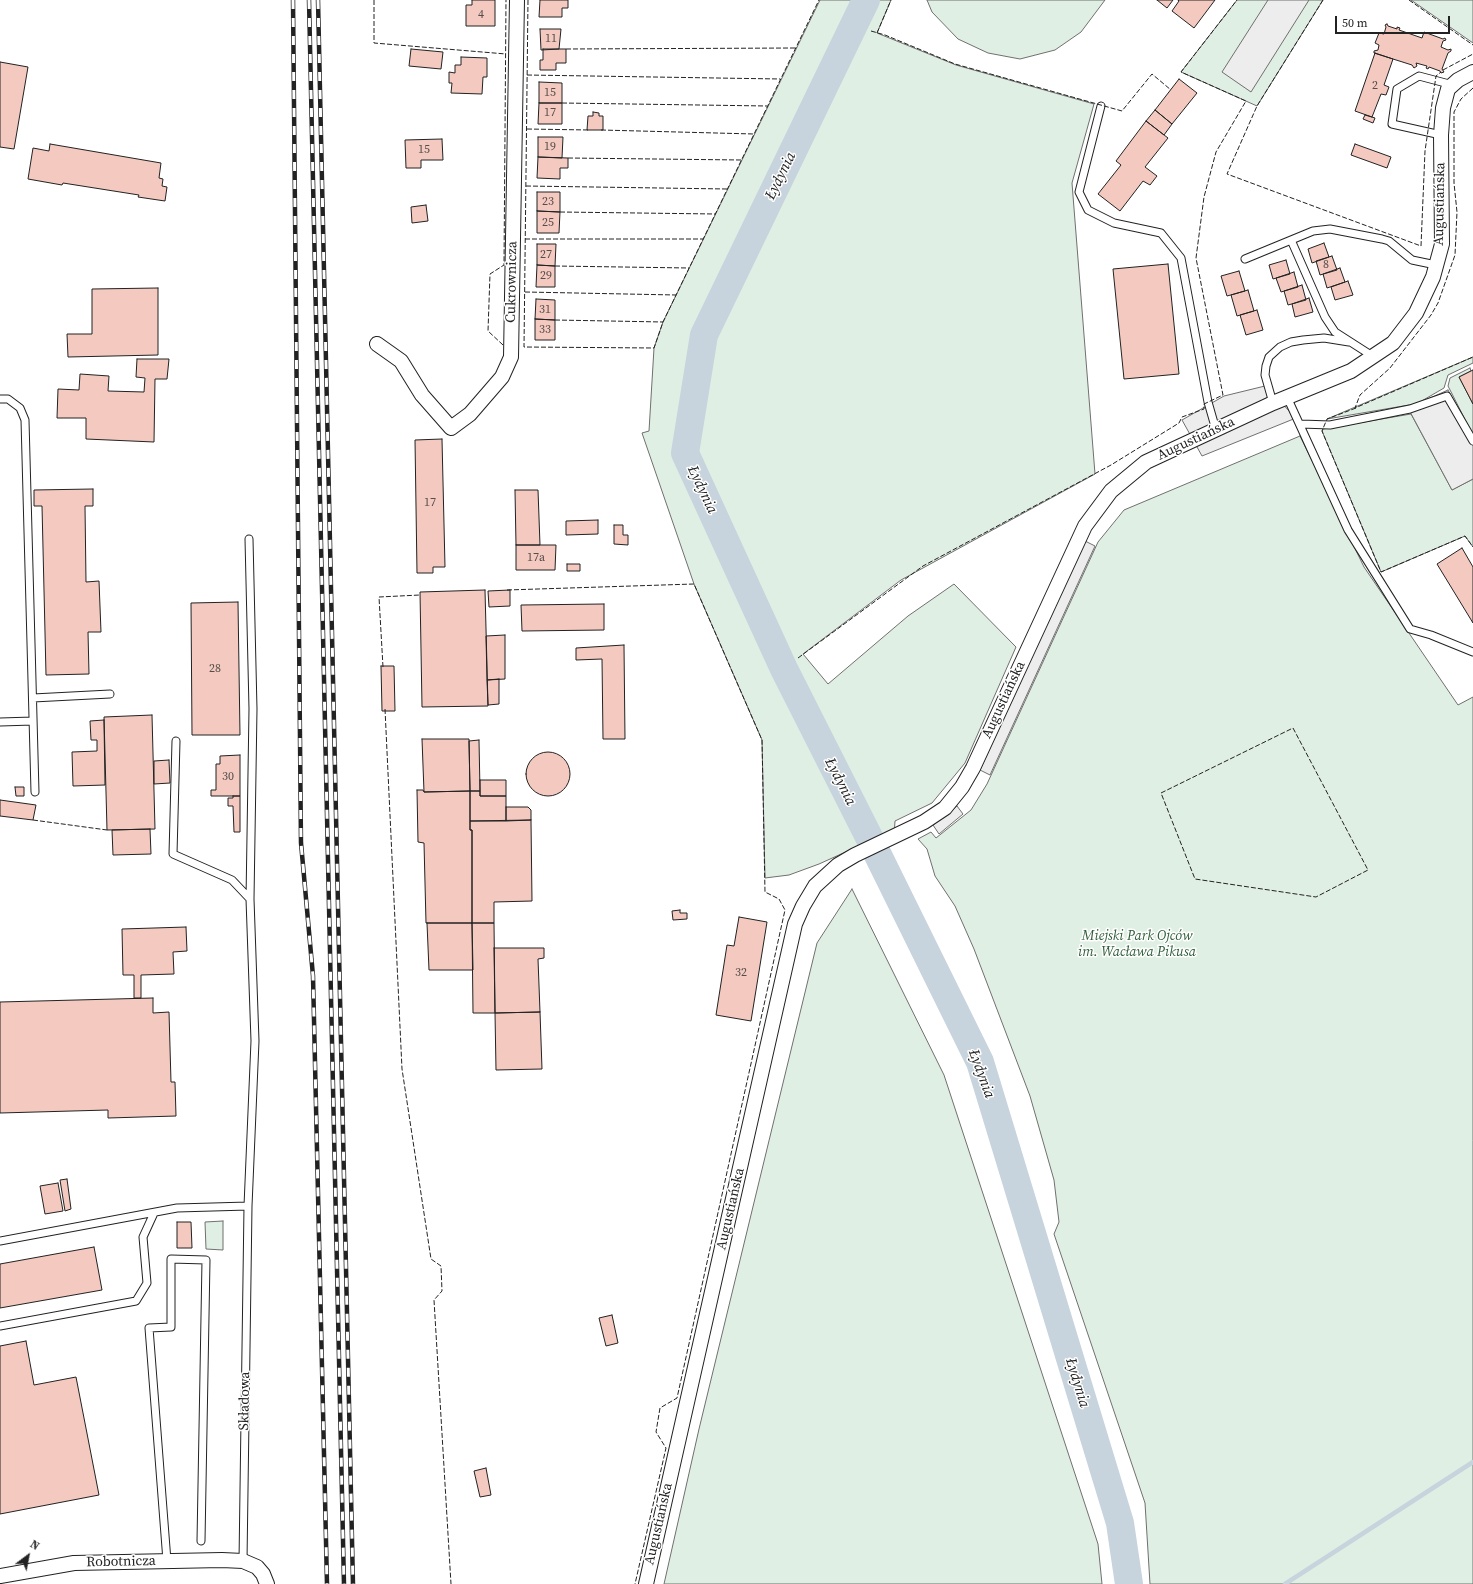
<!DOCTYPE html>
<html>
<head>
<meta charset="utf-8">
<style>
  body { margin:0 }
  #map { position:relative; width:1473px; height:1584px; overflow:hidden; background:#fff; font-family:"Source Serif 4",serif }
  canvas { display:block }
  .north { position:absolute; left:8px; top:1536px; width:40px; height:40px; -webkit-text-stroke:3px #fff; paint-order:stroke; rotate:32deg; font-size:11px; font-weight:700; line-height:16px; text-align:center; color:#222 }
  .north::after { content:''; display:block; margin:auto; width:14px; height:18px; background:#222; clip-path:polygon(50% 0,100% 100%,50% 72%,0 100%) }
  .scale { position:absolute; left:1335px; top:16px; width:115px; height:18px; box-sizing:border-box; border:2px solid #222; border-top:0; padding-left:5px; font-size:12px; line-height:14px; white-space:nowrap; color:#222; -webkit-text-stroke:3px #fff; paint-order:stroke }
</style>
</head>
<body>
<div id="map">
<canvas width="1473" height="1584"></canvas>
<div class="north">N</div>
<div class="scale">50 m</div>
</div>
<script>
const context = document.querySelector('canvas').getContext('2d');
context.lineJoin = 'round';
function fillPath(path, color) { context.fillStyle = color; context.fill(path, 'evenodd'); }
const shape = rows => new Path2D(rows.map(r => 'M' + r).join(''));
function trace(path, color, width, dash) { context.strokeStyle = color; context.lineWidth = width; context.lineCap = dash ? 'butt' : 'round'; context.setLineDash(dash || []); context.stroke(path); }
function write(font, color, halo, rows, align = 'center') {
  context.font = font + ' "Source Serif 4",serif'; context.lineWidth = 3; context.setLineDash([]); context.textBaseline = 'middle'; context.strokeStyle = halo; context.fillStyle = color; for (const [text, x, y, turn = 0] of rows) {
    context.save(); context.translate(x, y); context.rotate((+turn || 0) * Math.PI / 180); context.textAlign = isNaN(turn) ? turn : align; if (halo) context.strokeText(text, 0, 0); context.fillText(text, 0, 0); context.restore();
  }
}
const green = shape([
  [820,0,891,0,877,33,956,65,1094,104,1072,183,1095,474,901,580,803,654,828,684,908,616,954,584,1016,647,965,763,932,803,895,821,894,836,855,855,850,850,819,864,789,875,765,878,762,740,694,584,642,433,649,431,654,348,663,322,820,0],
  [927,0,1105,0,1081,32,1055,50,1020,59,988,53,958,39,932,12,927,0],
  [1237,0,1323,0,1257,106,1181,72,1237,0],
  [1411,0,1473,0,1473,43,1411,0],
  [1473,357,1473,363,1448,375,1444,388,1413,406,1409,405,1327,419,1473,357],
  [1470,368,1471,371,1459,377,1473,404,1473,435,1448,386,1450,378,1470,368],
  [1411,414,1452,490,1473,479,1473,547,1465,536,1381,572,1322,431,1323,429,1411,414],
  [1300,436,1364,567,1458,705,1473,697,1473,1584,1150,1584,1145,1503,1054,1234,1059,1222,1054,1180,1030,1096,974,949,955,906,935,876,927,849,918,839,931,832,936,838,971,810,987,784,1098,542,1124,510,1300,436],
  [852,889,944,1075,1098,1544,1102,1584,664,1584,699,1429,817,943,852,889],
  [223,1221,223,1250,206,1249,205,1222,223,1221]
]);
fillPath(green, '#e0efe3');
trace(green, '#6f6f6f', 1);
const parking = shape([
  [1268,0,1309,0,1251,92,1222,72,1268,0],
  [1265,386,1296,418,1202,456,1182,420,1224,396,1265,386],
  [1448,390,1473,436,1473,479,1452,490,1408,408,1448,390],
  [1085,541,1095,546,990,775,980,770,1085,541],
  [957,806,963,814,939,834,933,825,957,806]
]);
fillPath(parking, '#ededed');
trace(parking, '#6f6f6f', 1);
trace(shape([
  [1285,1584,1473,1462]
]), '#c7d3dd', 4.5);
trace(shape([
  [866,0,704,335,685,453,784,669,873,845,980,1062,1120,1523,1129,1584]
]), '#c7d3dd', 28);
const building = shape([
  [472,0,495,0,495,26,466,26,466,5,472,5,472,0],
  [540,0,568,0,568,8,562,8,562,17,539,17,540,0],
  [1157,0,1173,0,1167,8,1157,0],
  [1178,0,1215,0,1194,28,1172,11,1179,1,1178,0],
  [1387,24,1388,26,1397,29,1397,27,1400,28,1399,30,1422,38,1424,32,1443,39,1445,38,1446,40,1443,41,1441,47,1448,50,1451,49,1451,51,1448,53,1442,69,1444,72,1441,73,1440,71,1429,67,1428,69,1426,68,1427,66,1416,63,1417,66,1414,68,1412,65,1374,53,1374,51,1378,50,1379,45,1375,43,1379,33,1384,34,1386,27,1385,25,1387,24],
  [540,29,561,29,559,49,541,50,540,29],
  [411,49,443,52,441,69,409,66,411,49],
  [543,49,566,49,566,63,556,63,556,70,540,70,540,60,543,60,543,49],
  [1375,53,1393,59,1384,85,1389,87,1386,95,1381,94,1372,117,1355,111,1375,53],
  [461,57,487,58,487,77,483,77,482,94,451,93,452,83,449,83,449,72,455,73,455,65,461,65,461,57],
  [0,62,28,67,14,149,0,147,0,62],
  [1179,79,1197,93,1172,124,1155,110,1179,79],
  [539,82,562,83,562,103,539,103,539,82],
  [539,103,562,103,562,124,538,124,539,103],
  [1155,110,1172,124,1164,135,1146,121,1155,110],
  [593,112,599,113,599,116,603,116,603,130,587,130,588,116,593,116,593,112],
  [1365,115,1375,118,1373,123,1363,119,1365,115],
  [1146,121,1168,138,1145,167,1157,176,1150,185,1143,181,1120,211,1098,194,1121,165,1116,161,1146,121],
  [538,137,563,137,562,158,538,157,538,137],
  [442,139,443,160,421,160,421,168,406,168,405,140,442,139],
  [50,144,161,163,159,178,163,179,162,186,167,187,165,201,138,197,139,195,63,183,62,185,28,179,33,148,49,151,50,144],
  [1355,144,1391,157,1387,168,1351,155,1355,144],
  [538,157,568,158,568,168,560,168,560,179,537,178,538,157],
  [537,192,560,192,560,212,537,211,537,192],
  [426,205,428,221,412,223,411,207,426,205],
  [537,211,560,212,559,233,537,233,537,211],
  [1324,243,1329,257,1312,263,1308,249,1324,243],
  [537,244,556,244,555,266,537,265,537,244],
  [1332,256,1337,270,1320,275,1316,261,1332,256],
  [1286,260,1290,274,1273,279,1269,265,1286,260],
  [1168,264,1179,374,1124,379,1113,269,1168,264],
  [537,265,555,266,555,287,536,287,537,265],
  [1340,268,1345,282,1327,288,1323,274,1340,268],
  [1239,271,1245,291,1227,296,1221,276,1239,271],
  [1294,272,1298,287,1281,292,1276,278,1294,272],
  [1348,281,1353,295,1335,300,1331,287,1348,281],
  [1302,285,1306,300,1288,305,1284,291,1302,285],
  [158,288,158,355,68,357,67,334,92,334,92,289,158,288],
  [1248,290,1254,311,1237,316,1231,295,1248,290],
  [1309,298,1313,312,1295,317,1292,304,1309,298],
  [536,299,555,300,555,320,535,319,536,299],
  [1257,310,1263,330,1246,335,1240,315,1257,310],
  [535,319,555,320,555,340,535,340,535,319],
  [137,359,169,359,167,379,155,379,154,442,86,439,86,418,57,418,58,389,79,390,80,374,109,376,108,391,144,392,145,378,136,377,137,359],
  [1473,370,1473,404,1459,377,1473,370],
  [442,439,445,567,433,567,433,573,417,573,415,440,442,439],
  [93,489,93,506,85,506,86,582,99,581,101,632,88,632,89,674,46,675,42,506,34,506,34,490,93,489],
  [515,490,538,490,540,545,516,545,515,490],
  [598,520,598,534,566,535,566,521,598,520],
  [614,525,623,525,623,535,628,535,628,545,614,544,614,525],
  [516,545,556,545,555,570,516,570,516,545],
  [1462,548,1473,567,1473,623,1437,564,1462,548],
  [567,564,580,564,580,571,567,571,567,564],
  [485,590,488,706,422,707,420,592,485,590],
  [510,590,510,606,489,607,488,591,510,590],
  [238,602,240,735,192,735,191,603,238,602],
  [604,604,604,630,522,631,521,605,604,604],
  [505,635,505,679,487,680,486,636,505,635],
  [624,645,625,739,603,739,602,659,576,660,576,648,624,645],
  [381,666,394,666,395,711,382,711,381,666],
  [499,679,499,704,488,705,487,680,499,679],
  [152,715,155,829,107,830,104,717,152,715],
  [104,720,105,785,73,786,72,752,97,751,97,740,91,740,90,721,104,720],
  [422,739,469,739,470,791,424,792,422,739],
  [479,740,480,791,470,791,469,741,479,740],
  '526 774a22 22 0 1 1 44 0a22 22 0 1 1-44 0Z',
  [240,755,240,796,211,796,211,790,216,790,216,764,220,764,220,756,240,755],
  [169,760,170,783,154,784,154,761,169,760],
  [480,780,506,780,506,796,480,796,480,780],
  [15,787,24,787,24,796,16,796,15,787],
  [417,790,423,790,424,792,470,791,470,830,472,830,472,923,426,923,424,843,418,842,417,790],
  [470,791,480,791,480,796,506,796,506,821,470,821,470,791],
  [233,796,240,796,240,832,234,832,233,806,228,806,228,798,233,798,233,796],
  [0,800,36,805,33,820,0,816,0,800],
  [506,807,528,807,531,810,531,820,506,821,506,807],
  [531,820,532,901,494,902,494,923,472,923,472,830,470,830,470,821,531,820],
  [150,829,151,854,113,855,112,830,150,829],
  [680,910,680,913,687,913,687,919,673,920,672,911,680,910],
  [739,917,767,922,751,1021,716,1015,727,945,734,946,739,917],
  [427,923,472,923,473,970,429,970,427,923],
  [472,923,494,923,495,1013,473,1013,472,923],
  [186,927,187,951,173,952,174,974,141,975,141,998,134,998,134,975,123,975,122,929,186,927],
  [494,948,544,948,544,958,538,959,540,1012,495,1013,494,948],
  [153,998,153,1013,169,1012,171,1082,175,1082,176,1116,108,1118,108,1110,0,1113,0,1002,153,998],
  [540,1012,542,1069,496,1070,495,1013,540,1012],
  [67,1179,71,1209,65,1211,60,1180,67,1179],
  [58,1183,63,1211,45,1214,40,1186,58,1183],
  [177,1222,191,1222,192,1248,177,1248,177,1222],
  [94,1247,102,1290,0,1308,0,1264,94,1247],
  [612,1315,618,1343,606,1346,599,1318,612,1315],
  [26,1341,34,1385,76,1377,99,1495,0,1514,0,1346,26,1341],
  [486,1468,491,1495,480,1497,474,1471,486,1468]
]);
fillPath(building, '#f3c9c0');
trace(building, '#222', 1);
const service = shape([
  [1101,106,1079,192,1088,210,1114,223,1161,233,1181,258,1208,402,1216,430],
  [1441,135,1392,124,1397,89,1419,76,1453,85],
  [1291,240,1325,317,1335,332,1374,357],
  [1245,259,1313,231,1330,229,1382,239,1389,241,1412,260,1436,265],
  [1287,397,1348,530,1410,629,1431,635,1473,652],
  [0,399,8,399,20,408,25,420,35,792],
  [1273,403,1265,375,1266,366,1269,357,1280,347,1291,342,1303,340,1324,338,1349,342],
  [1301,424,1330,425,1410,409,1447,396,1473,441],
  [249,539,253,709,250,899],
  [33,698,110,694],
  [0,722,33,721],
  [176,741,173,854,232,880,250,899,255,1041,248,1206,243,1561],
  [0,1241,177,1208,248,1206],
  [0,1326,136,1301,147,1283,143,1237,154,1213],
  [167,1561,149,1328,171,1327,171,1259,206,1260,201,1541]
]);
const minor = shape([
  [377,344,401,361,422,395,451,428,470,414,502,377,511,357,517,0],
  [0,1576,74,1563,222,1560,243,1561,257,1567,263,1574,267,1584],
  [646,1584,795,924,803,906,815,886,838,865,855,855,924,822,945,808,962,787,973,768,1085,526,1111,491,1146,462,1273,403,1351,371,1393,343,1416,313,1433,277,1442,244,1441,135,1443,108,1448,89,1458,80,1473,72]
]);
trace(service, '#222', 9);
trace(minor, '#222', 16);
trace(service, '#fff', 7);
trace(minor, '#fff', 14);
const rail = shape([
  [293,0,301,843,313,976,327,1584],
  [309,0,344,1584],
  [318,0,353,1584]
]);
trace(rail, '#222', 4.5);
trace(rail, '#fff', 3, [9]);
trace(shape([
  [374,0,374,43,506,54],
  [528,0,524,347,654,348,663,322,819,0],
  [1323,0,1257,106,1227,174,1421,246,1425,151,1436,76,1441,72],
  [1409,0,1473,45],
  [871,31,885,35,955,64,1122,111,1152,74,1171,90],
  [877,33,891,0],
  [566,49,795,48],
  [1443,70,1473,54],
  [527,75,780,79],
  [1473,88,1461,99,1454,112,1454,183,1457,212,1455,255,1438,303,1431,315,1390,368,1360,395,1355,408,1473,357],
  [562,103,767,106],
  [527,129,589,130],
  [601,130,754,134],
  [568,158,741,160],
  [526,186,727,189],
  [560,212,715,214],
  [525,239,703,239],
  [555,266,689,268],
  [525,292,676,295],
  [555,320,663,322],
  [503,345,488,331,490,274,504,265,506,0],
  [1356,408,1327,419,1322,431,1381,572,1465,536,1473,547],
  [507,590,694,584,762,740,765,892,779,899,785,910,677,1398,660,1408,656,1432,666,1448,635,1584],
  [798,658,923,566,1111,465,1179,423,1182,417,1204,409,1204,404,1223,395,1196,258,1204,197,1216,152,1246,101,1181,72,1237,0],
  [383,667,379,597,420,595],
  [385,709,402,1069,431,1259,441,1266,442,1291,434,1300,451,1584],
  [1293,728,1368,870,1316,897,1195,879,1161,793,1293,728],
  [33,820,107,830]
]), '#222', 1, [5, 2]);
write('12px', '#564c4a', null, [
  ["4",481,15],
  ["11",551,39],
  ["2",1375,86],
  ["15",550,93],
  ["17",550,113],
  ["19",550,147],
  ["15",424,150],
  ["23",548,202],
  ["25",548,223],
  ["27",546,255],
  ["8",1326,265],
  ["29",546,276],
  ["31",545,310],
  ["33",545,330],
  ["17",430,503],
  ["17a",536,558],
  ["28",215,669],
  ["30",228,777],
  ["32",741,973]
]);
write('14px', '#222', '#fff', [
  ["Augustiańska",1440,204,-89],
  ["Cukrownicza",512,282,-89],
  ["Augustiańska",1196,439,-25],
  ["Augustiańska",1004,700,-65],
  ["Augustiańska",731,1209,-77],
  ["Składowa",245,1401,-89],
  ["Augustiańska",659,1524,-77],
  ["Robotnicza",121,1562,-1]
]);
write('italic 14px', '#2f5e38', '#fff', [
  ["Miejski Park Ojców",1137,936],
  ["im. Wacława Pikusa",1137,952]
]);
write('italic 15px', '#222', '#fff', [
  ["Łydynia",781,176,-64],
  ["Łydynia",702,490,65],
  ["Łydynia",840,782,63],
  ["Łydynia",981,1074,70],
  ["Łydynia",1077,1383,73]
]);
</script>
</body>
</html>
